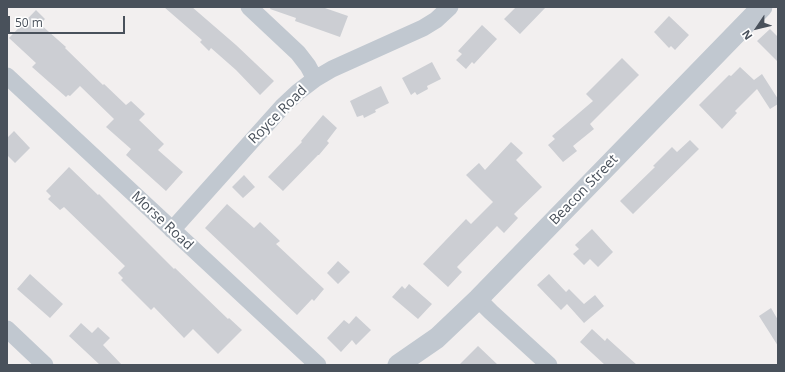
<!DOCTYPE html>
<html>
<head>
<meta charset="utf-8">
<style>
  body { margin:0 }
  #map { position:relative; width:785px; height:372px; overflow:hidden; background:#f2efef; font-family:"Open Sans",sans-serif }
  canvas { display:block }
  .frame { position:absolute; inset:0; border:8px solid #49515b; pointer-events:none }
  .north { position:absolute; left:737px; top:8px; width:40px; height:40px; -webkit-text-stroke:3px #fff; paint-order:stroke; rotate:235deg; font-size:11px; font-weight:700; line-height:16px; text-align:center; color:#49515b }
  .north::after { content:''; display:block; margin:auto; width:14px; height:18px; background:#49515b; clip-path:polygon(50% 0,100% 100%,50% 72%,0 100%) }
  .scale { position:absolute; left:8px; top:16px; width:117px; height:18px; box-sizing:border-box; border:2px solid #49515b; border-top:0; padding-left:5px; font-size:12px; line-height:14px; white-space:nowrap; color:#49515b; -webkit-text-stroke:3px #fff; paint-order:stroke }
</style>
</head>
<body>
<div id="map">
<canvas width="785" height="372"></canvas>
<div class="frame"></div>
<div class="north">N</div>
<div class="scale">50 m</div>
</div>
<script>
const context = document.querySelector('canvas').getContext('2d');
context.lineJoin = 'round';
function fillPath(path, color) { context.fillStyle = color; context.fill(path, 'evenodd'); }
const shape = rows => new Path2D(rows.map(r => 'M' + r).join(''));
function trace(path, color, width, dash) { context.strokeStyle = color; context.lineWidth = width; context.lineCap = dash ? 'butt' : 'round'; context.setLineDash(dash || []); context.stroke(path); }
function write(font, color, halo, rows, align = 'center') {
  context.font = font + ' "Open Sans",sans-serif'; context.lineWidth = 4; context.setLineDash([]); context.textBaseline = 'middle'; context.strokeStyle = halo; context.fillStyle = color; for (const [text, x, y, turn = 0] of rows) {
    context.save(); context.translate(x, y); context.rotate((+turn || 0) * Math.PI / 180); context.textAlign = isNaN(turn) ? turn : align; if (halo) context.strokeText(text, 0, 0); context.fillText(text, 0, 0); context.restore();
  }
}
fillPath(shape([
  [164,7,192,7,236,45,274,81,260,95,236,70,211,48,209,51,200,42,202,40],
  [271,7,322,7,348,16,340,37,295,21,296,18,270,9],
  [516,7,546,7,520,34,504,19],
  [36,10,45,19,40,24,66,47,65,48,103,85,104,84,126,105,131,101,145,114,139,120,164,144,158,150,183,172,166,191,126,155,131,149,106,127,114,119,80,86,70,96,68,95,66,97,32,67,36,63,9,38],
  [669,16,689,35,675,50,671,46,669,48,654,32],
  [482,25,497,39,474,64,472,62,466,69,456,60,462,54,458,51],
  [770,29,778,37,778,62,757,41],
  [622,58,639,75,590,124,594,129,573,146,577,151,563,162,548,145,555,139,552,136,593,101,586,94],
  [432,62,441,79,427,86,428,89,417,95,415,92,411,95,402,78],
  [740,67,754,80,762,74,778,99,778,104,770,109,757,89,735,111,737,113,722,129,699,105,729,75,731,76],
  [381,86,389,103,375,110,376,112,364,118,363,115,357,117,350,101],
  [323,115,337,128,327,141,329,143,319,155,318,155,283,191,268,177,302,142,301,141],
  [14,131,30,148,15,163,7,155,7,138],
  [690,140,699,149,633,214,620,201,655,167,653,166,672,147,677,152],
  [511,142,523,153,516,160,542,187,514,214,518,218,504,233,497,226,457,267,462,272,448,287,423,264,466,219,471,224,493,202,466,175,479,163,485,170],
  [69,167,98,195,99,194,174,269,175,268,228,319,229,318,242,330,218,354,193,329,184,338,154,307,151,310,121,280,123,278,118,273,125,266,64,207,60,210,48,199,51,196,46,191],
  [244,175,255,187,243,198,232,187],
  [227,204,254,228,260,222,280,241,276,244,324,289,314,301,312,299,297,315,205,228],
  [592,229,613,252,598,267,590,259,584,265,573,254,579,249,575,245],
  [338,261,350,272,338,284,327,273],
  [30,274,63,304,50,318,17,289],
  [549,274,566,292,569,289,584,304,595,295,604,306,584,323,567,304,561,310,537,285],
  [409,284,432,304,418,319,392,297,402,286,405,289],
  [771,308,778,320,778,346,759,316],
  [356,316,371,330,356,345,352,340,341,352,327,338,344,320,349,324],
  [81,323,92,333,98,327,110,338,103,345,122,365,100,365,69,336],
  [592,329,605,341,607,338,637,365,605,365,580,342],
  [478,346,498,365,459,365]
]), '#ccced3');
trace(shape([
  [249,7,298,53,308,66,315,79],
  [7,76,318,365],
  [172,230,283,106,298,92,315,79,332,69,423,28,436,20,450,7],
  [478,299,491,312,549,365],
  [7,329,45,365]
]), '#c1c8d0', 17);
trace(shape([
  [398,365,437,338,478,299,762,7]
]), '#c1c8d0', 21);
write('14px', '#49515b', '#fff', [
  ["Royce Road",278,115,-45],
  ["Beacon Street",584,190,-46],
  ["Morse Road",162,221,43]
]);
</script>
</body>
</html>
